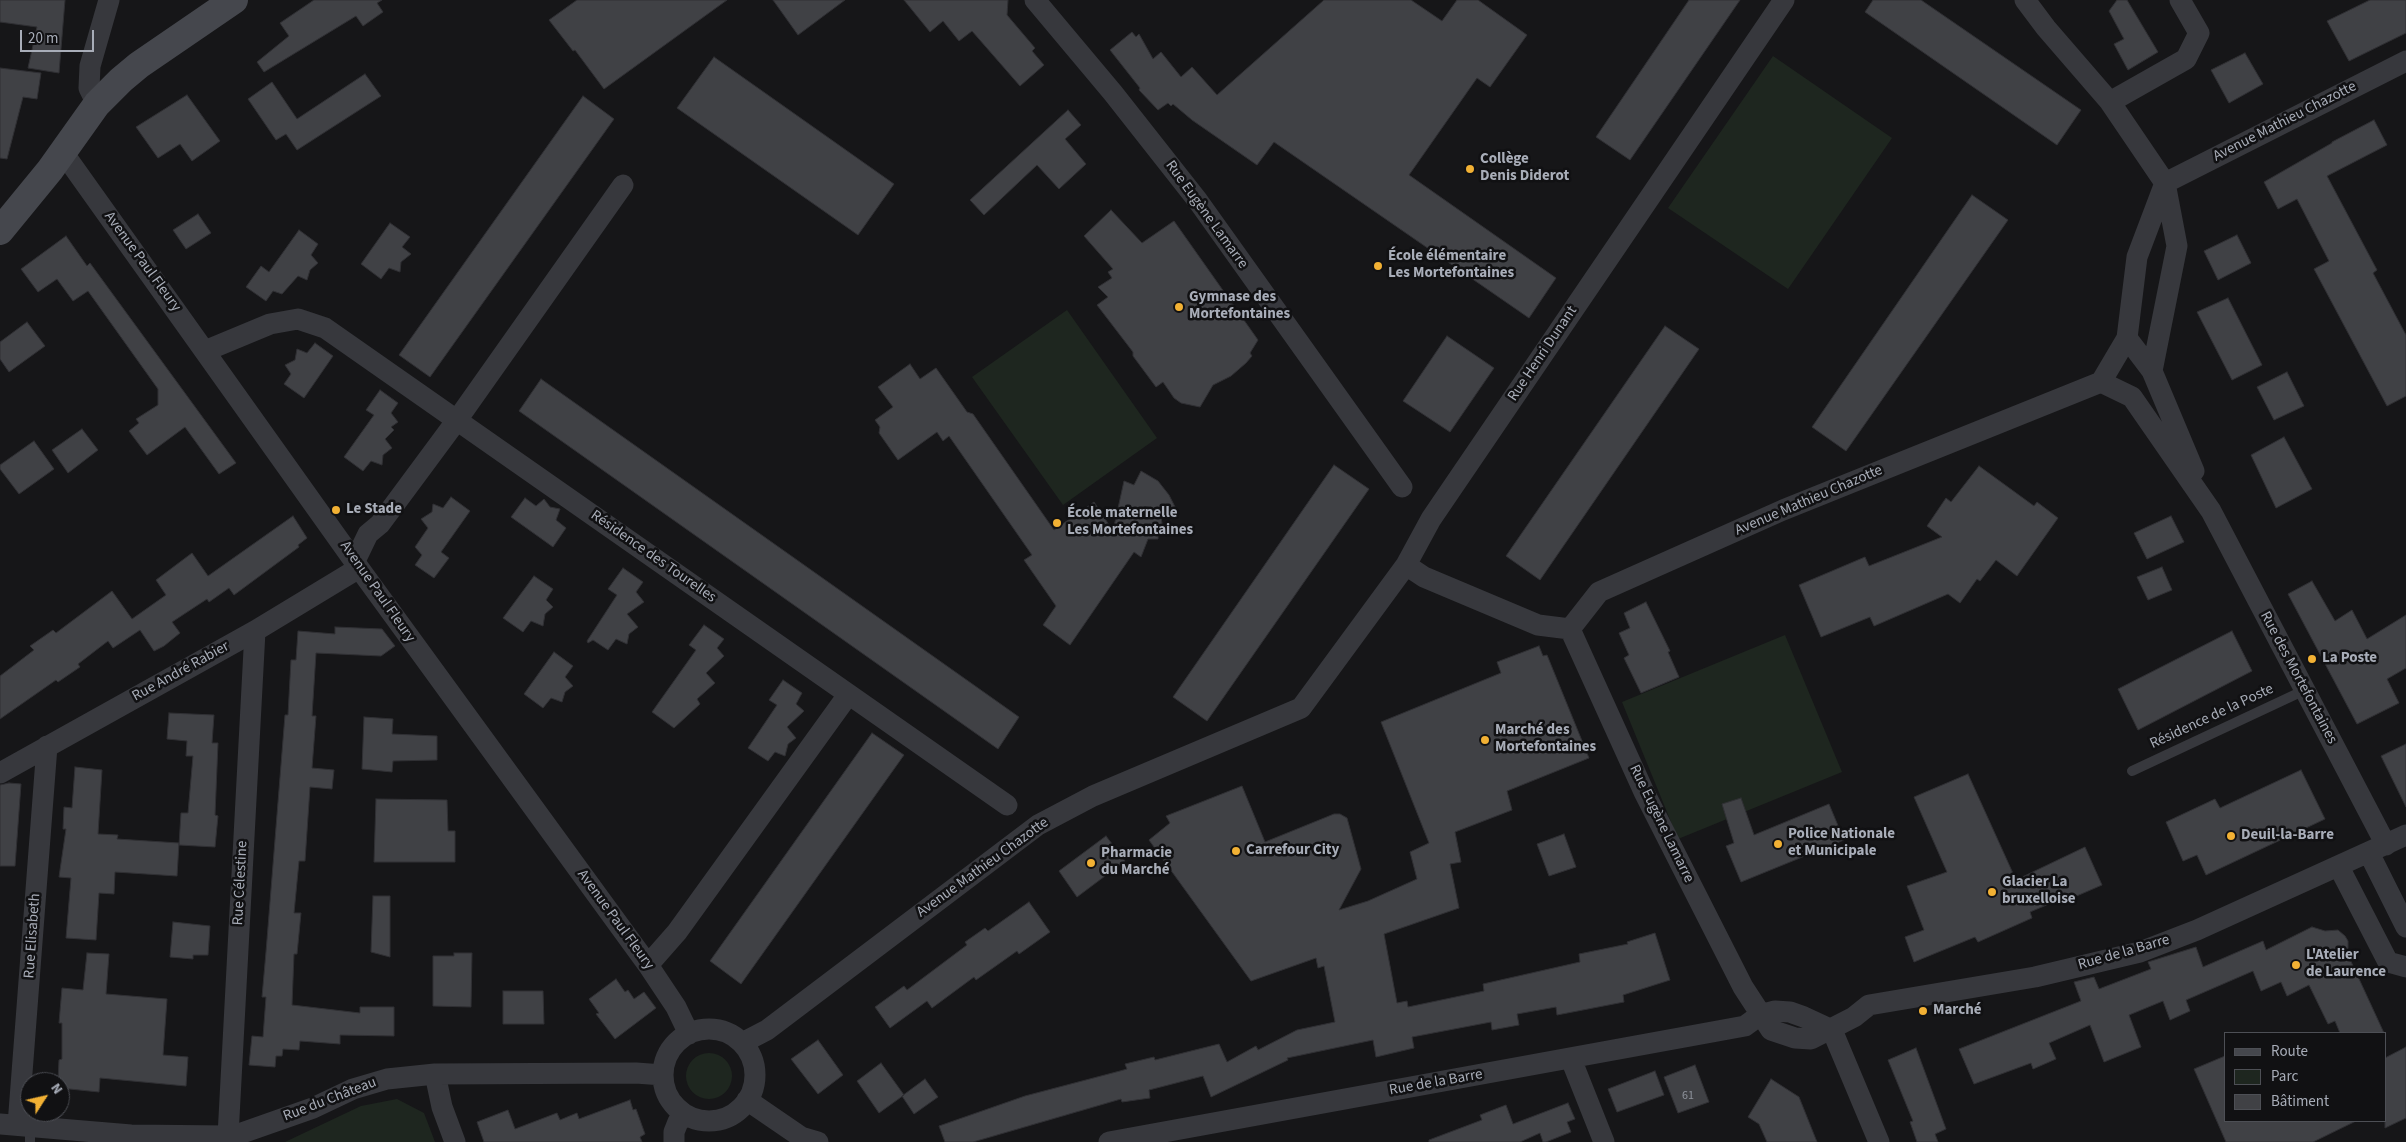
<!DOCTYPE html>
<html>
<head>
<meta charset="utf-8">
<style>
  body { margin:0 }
  #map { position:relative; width:2406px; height:1142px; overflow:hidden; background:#161618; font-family:"Source Sans 3",sans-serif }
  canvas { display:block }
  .legend { position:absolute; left:2224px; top:1032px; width:162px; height:90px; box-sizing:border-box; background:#111113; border:1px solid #4d4f55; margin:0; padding:6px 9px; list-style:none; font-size:15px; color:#a8adb8 }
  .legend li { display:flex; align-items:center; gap:10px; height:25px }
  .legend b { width:25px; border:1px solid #4d4f55 }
  .north { position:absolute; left:20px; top:1072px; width:50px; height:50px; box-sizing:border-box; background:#111113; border:1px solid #4d4f55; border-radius:50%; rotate:55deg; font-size:14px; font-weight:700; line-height:20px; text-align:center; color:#a8adb8 }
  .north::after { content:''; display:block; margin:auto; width:18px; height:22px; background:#f2b134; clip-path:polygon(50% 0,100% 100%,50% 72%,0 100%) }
  .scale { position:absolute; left:20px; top:30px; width:74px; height:22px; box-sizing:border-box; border:2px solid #a8adb8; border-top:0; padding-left:6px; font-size:15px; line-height:18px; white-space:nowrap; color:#a8adb8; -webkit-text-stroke:4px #111113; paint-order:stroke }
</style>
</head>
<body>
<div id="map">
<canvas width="2406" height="1142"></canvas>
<ul class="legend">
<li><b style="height:6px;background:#45474d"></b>Route</li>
<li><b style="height:14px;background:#1e261f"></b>Parc</li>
<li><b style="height:14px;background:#404145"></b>Bâtiment</li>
</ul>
<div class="north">N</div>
<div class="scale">20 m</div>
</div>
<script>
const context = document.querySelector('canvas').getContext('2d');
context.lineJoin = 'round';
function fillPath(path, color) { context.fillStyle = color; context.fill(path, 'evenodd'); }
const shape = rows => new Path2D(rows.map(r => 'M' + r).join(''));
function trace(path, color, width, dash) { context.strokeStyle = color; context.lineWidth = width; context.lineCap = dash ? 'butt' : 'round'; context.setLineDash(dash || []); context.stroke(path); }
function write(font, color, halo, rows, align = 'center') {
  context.font = font + ' "Source Sans 3",sans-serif'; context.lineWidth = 5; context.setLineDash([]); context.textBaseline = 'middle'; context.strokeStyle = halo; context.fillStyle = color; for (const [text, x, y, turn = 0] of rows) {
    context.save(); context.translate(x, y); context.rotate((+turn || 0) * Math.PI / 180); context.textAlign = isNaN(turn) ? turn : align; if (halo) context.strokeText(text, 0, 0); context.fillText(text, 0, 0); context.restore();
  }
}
fillPath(shape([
  [1773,56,1892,138,1788,289,1668,208],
  [1067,310,1157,438,1063,505,972,377],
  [1785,635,1842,772,1678,839,1622,702],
  '686 1076a23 23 0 1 1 46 0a23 23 0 1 1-46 0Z',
  [397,1099,424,1113,435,1142,285,1142,361,1106]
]), '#1e261f');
const building = shape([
  [0,0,65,0,59,73,28,68,37,27,0,22,0,0],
  [314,0,382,0,377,3,383,12,363,26,356,16,264,72,257,62,289,36,280,23,314,0],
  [577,0,727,0,604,89,575,50,573,51,549,20,577,0],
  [773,0,845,0,798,35,773,0],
  [904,0,1008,0,1007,15,1035,48,1032,51,1044,65,1020,86,972,31,959,41,943,21,930,32,904,0],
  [1324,0,1411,0,1442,21,1457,0,1478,0,1527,35,1490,87,1477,78,1409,175,1556,278,1529,318,1274,142,1257,165,1192,120,1173,104,1171,106,1168,103,1158,110,1139,90,1140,88,1110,50,1132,32,1136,37,1139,34,1153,59,1161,52,1181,77,1192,67,1217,95,1324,0],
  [1689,0,1740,0,1630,160,1596,137,1689,0],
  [1873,0,1921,0,2081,110,2057,145,1865,12,1873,0],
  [2117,0,2127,0,2158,52,2128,70,2114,44,2124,39,2109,11,2117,0],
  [2370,0,2406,0,2406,33,2349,61,2327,21,2370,0],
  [2245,53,2263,84,2229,103,2211,70,2245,53],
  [714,57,894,184,858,235,677,108,714,57],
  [0,68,41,73,37,99,23,97,7,159,0,158,0,68],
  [365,74,381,96,297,150,286,134,276,140,248,99,272,82,297,119,365,74],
  [187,95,220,141,192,161,180,144,158,158,136,127,187,95],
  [583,96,614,119,430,377,399,355,583,96],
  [1068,110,1081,125,1065,139,1086,164,1059,189,1037,165,984,215,970,200,1068,110],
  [2374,120,2387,145,2327,176,2377,270,2373,273,2406,335,2406,396,2387,406,2314,269,2329,261,2297,199,2278,209,2264,182,2332,143,2332,142,2374,120],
  [1972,195,2008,220,1846,451,1812,427,1972,195],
  [1111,210,1142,243,1174,221,1258,340,1250,353,1252,356,1246,363,1231,376,1213,385,1200,407,1181,403,1174,398,1163,382,1156,387,1133,356,1133,352,1097,305,1108,297,1098,287,1112,278,1108,272,1113,269,1084,236,1111,210],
  [198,214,211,233,186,249,173,230,198,214],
  [390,223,410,237,402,247,411,254,401,262,400,272,389,268,381,279,361,264,390,223],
  [299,230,318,244,311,255,318,263,310,270,307,280,298,276,282,294,273,291,266,301,246,287,261,266,269,272,299,230],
  [2237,235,2251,263,2218,280,2204,251,2237,235],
  [66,236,87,266,90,263,236,463,219,474,185,427,147,455,129,431,139,423,136,419,158,405,158,389,88,291,73,301,57,279,38,292,21,269,66,236],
  [2228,298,2262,365,2232,380,2197,312,2228,298],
  [27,322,45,346,9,372,0,359,0,342,27,322],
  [1665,326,1699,349,1540,580,1506,556,1665,326],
  [1447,336,1494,368,1450,432,1403,401,1447,336],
  [315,343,333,356,304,398,284,384,291,374,285,365,295,360,297,349,307,353,315,343],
  [910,364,920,379,936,368,967,412,973,414,1054,530,1094,502,1113,531,1124,481,1134,485,1141,471,1158,481,1169,495,1177,511,1161,518,1163,528,1158,529,1158,539,1148,539,1141,557,1134,552,1070,645,1043,625,1056,606,1024,560,1032,555,949,436,943,441,937,432,898,460,879,433,880,427,875,420,893,407,878,387,910,364],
  [2287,372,2304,406,2274,420,2257,387,2287,372],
  [541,379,1019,717,998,749,519,411,541,379],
  [380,390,398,403,391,413,398,422,391,427,394,430,385,439,392,448,383,455,382,465,371,461,363,471,344,457,374,415,366,410,380,390],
  [82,429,98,450,68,473,52,450,82,429],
  [2284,437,2312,489,2276,508,2251,455,2284,437],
  [34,441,54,469,19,494,0,469,0,465,34,441],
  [1334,465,1369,489,1207,721,1173,697,1334,465],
  [1979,466,2034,506,2037,502,2058,518,2017,576,1996,560,1980,581,1977,579,1960,603,1948,594,1874,626,1870,617,1821,637,1799,585,1865,557,1869,566,1942,537,1927,526,1946,498,1951,502,1979,466],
  [451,497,470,511,441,552,449,558,434,578,415,565,422,555,415,547,428,528,421,519,432,512,433,504,443,508,451,497],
  [525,498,536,506,544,499,550,507,560,509,556,520,566,528,553,547,511,517,525,498],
  [293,516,307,538,298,545,299,547,234,595,229,588,209,602,207,599,172,622,180,633,164,646,154,651,140,630,113,648,108,641,78,664,80,667,58,682,56,680,0,719,0,676,34,650,30,646,53,630,56,633,112,591,132,619,166,595,156,580,192,553,208,576,293,516],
  [2171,516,2184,542,2147,559,2134,533,2171,516],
  [2162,567,2172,590,2148,600,2137,577,2162,567],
  [623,568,643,582,636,592,644,602,627,614,638,627,629,634,627,644,616,639,608,650,593,640,588,643,587,641,617,595,608,589,623,568],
  [534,576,553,589,546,600,553,607,545,614,543,626,531,621,523,632,503,618,534,576],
  [2312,581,2335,621,2352,610,2367,639,2406,615,2406,668,2387,679,2399,703,2357,724,2288,594,2312,581],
  [1646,602,1670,651,1668,652,1679,677,1641,693,1624,658,1629,655,1619,633,1630,628,1624,613,1646,602],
  [704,625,724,639,717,648,724,656,706,673,715,683,697,699,700,704,674,728,652,712,696,650,689,645,704,625],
  [335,627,382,629,395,646,381,656,316,653,312,716,316,716,312,768,334,770,332,789,310,787,305,861,299,861,294,913,301,913,297,954,294,954,292,1005,360,1013,360,1007,394,1007,394,1036,340,1035,340,1044,300,1041,299,1050,283,1049,282,1056,276,1056,275,1067,249,1065,252,1036,263,1037,266,997,262,997,266,952,285,715,288,715,291,660,296,660,298,631,335,634,335,627],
  [2232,631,2252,671,2138,730,2118,689,2232,631],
  [1539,646,1543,656,1547,655,1589,758,1507,791,1512,810,1455,832,1461,862,1450,864,1459,908,1384,934,1397,1003,1407,1001,1408,1007,1484,991,1483,984,1580,962,1579,954,1628,944,1627,942,1655,933,1670,980,1623,995,1624,1002,1557,1015,1556,1007,1517,1014,1519,1025,1492,1030,1491,1022,1412,1037,1414,1048,1376,1057,1373,1040,1287,1058,1288,1060,1211,1097,1203,1076,1149,1090,1150,1098,1122,1102,1121,1099,973,1142,945,1142,939,1126,1025,1096,1120,1071,1127,1069,1125,1064,1154,1057,1155,1060,1219,1044,1227,1062,1256,1046,1258,1050,1297,1030,1335,1022,1324,966,1318,968,1316,958,1251,981,1149,840,1170,823,1166,816,1242,786,1265,842,1334,814,1340,814,1347,818,1361,869,1339,910,1368,901,1417,879,1410,852,1429,843,1381,722,1501,673,1497,662,1539,646],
  [554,652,573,666,565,677,573,686,565,692,562,702,551,698,543,708,524,694,554,652],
  [783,680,802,693,796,704,804,711,787,727,796,738,788,744,785,756,775,752,768,761,748,748,777,705,769,700,783,680],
  [169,713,214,715,212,743,218,743,215,815,218,816,215,847,179,845,181,813,188,813,193,756,186,756,187,741,167,739,169,713],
  [364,717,393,719,392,734,437,736,437,760,393,761,392,772,362,769,364,717],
  [872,733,904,755,741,984,710,961,872,733],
  [2406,744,2406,807,2381,756,2406,744],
  [75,767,102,770,98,834,118,835,117,839,179,843,177,876,115,872,114,894,99,893,96,940,66,938,71,878,59,877,66,829,63,829,64,807,72,808,75,767],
  [2301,770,2325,819,2206,875,2197,855,2183,861,2166,822,2215,799,2220,808,2301,770],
  [1968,774,2016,880,2085,847,2102,885,2065,901,2063,898,2030,912,2032,918,1978,942,1975,937,1914,962,1905,937,1924,930,1907,886,1947,872,1914,797,1968,774],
  [9,783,21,784,15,866,0,866,0,785,9,783],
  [1741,798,1754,835,1829,804,1844,840,1741,882,1726,846,1734,843,1722,804,1741,798],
  [376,799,447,800,448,831,455,831,455,862,374,862,376,799],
  [1564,834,1576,867,1549,876,1537,844,1564,834],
  [1106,836,1125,861,1077,897,1059,871,1106,836],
  [373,896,390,896,390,957,371,952,373,896],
  [1029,902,1050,932,1019,954,1017,951,976,980,974,977,932,1008,927,1001,890,1028,875,1007,904,986,907,990,967,945,965,942,985,928,988,931,1029,902],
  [173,922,210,926,208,955,193,955,193,959,170,957,173,922],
  [2312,927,2325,931,2338,930,2345,936,2348,941,2348,955,2384,1033,2340,1033,2335,1021,2328,1024,2309,985,2287,996,2281,982,2261,991,2253,971,2186,1000,2190,1011,2170,1020,2163,1001,2129,1015,2141,1047,2104,1062,2090,1025,2049,1043,2056,1059,2033,1069,2031,1063,1974,1084,1959,1049,2081,1001,2074,982,2094,977,2099,989,2151,969,2148,962,2196,947,2203,967,2263,941,2266,950,2312,927],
  [87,953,109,954,106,994,167,999,163,1055,188,1057,186,1086,100,1078,99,1092,60,1088,60,1082,58,1082,59,1060,62,1059,62,1023,59,1023,62,988,83,990,87,953],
  [454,953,472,953,471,1007,433,1006,433,956,454,956,454,953],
  [616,979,625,992,628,990,634,999,644,992,656,1008,615,1039,596,1014,599,1013,589,999,616,979],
  [503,991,543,991,544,1024,503,1024,503,991],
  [818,1040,843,1075,818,1094,791,1059,818,1040],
  [2406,1047,2406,1118,2385,1128,2385,1058,2406,1047],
  [1916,1048,1946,1129,1935,1134,1938,1142,1917,1142,1910,1122,1913,1121,1888,1060,1916,1048],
  [2225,1056,2225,1121,2356,1121,2313,1142,2226,1142,2194,1069,2225,1056],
  [881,1063,904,1095,879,1113,857,1081,881,1063],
  [1695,1065,1709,1102,1678,1113,1664,1077,1695,1065],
  [1655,1071,1664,1095,1617,1112,1608,1089,1655,1071],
  [925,1079,938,1097,914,1114,902,1096,925,1079],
  [1771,1079,1799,1097,1817,1142,1767,1142,1759,1124,1748,1117,1771,1079],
  [630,1100,633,1110,636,1109,645,1134,640,1137,642,1142,484,1142,477,1122,508,1110,515,1129,557,1113,560,1120,577,1113,579,1119,630,1100],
  [1568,1103,1575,1119,1567,1122,1571,1132,1546,1142,1543,1142,1540,1133,1520,1142,1429,1142,1429,1140,1482,1120,1480,1115,1506,1105,1513,1124,1568,1103]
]);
fillPath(building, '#404145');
trace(building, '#303034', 1);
trace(shape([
  [2132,771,2305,690],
  [30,1142,30,1126]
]), '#37383d', 10);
trace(shape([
  [1035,0,1113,93,1198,201,1402,487],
  [2025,0,2046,28,2110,102,2165,183,2177,246,2152,371,2127,338,2137,257,2165,183,2406,61],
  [2110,102,2186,59,2199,33,2180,0],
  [97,104,89,88,90,66,109,0],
  [62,151,359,568,648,965,676,1007,689,1034],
  [205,351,270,324,298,319,325,328,1007,805],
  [2152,371,2194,471],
  [2101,382,2132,397,2211,511,2386,845],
  [355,561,368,534,380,524,457,420,623,185],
  [1406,565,1424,577,1538,625,1570,629],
  [1570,629,1644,792,1743,987,1771,1030,1795,1038,1811,1039,1854,1017,1869,1005,2035,977,2140,952,2197,930,2406,835],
  [1570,629,1599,592,1783,510,2101,382,2127,338],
  [0,773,255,631,359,568],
  [2369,853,2406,927],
  [2339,867,2388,962,2406,967],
  [648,965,677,932,848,695],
  '663 1075a46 46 0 1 1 92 0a46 46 0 1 1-92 0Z',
  [742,1043,767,1030,1038,825,1093,796,1301,708,1406,565,1431,519,1784,0],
  [1571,1059,1604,1142],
  [435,1074,442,1107,455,1142],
  [747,1100,801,1137,818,1142],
  [0,1124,131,1135,228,1136,242,1133,313,1108,353,1089,387,1079,435,1074,636,1073,663,1075],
  [18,1125,47,746],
  [228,1136,255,631],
  [674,1142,674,1132,678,1122,686,1115],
  [1109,1142,1745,1026,1760,1015,1775,1011,1790,1012,1804,1017,1832,1030,1879,1142]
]), '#37383d', 21);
trace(shape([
  [0,231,50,170,97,104,121,80,139,65,234,0]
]), '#45474d', 28);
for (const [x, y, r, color] of [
  [1470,169,5,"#f2b134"],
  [1378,266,5,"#f2b134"],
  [1179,307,5,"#f2b134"],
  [336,510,5,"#f2b134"],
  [1057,523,5,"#f2b134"],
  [2312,659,5,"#f2b134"],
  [1485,740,5,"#f2b134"],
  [2231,836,5,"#f2b134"],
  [1778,844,5,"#f2b134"],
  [1236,851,5,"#f2b134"],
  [1091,863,5,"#f2b134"],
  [1992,892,5,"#f2b134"],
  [2296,965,5,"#f2b134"],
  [1923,1011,5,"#f2b134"]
]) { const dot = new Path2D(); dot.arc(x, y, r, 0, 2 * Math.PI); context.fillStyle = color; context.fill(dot); trace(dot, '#111113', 2); }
write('12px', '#8e929b', null, [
  ["61",1688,1096]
]);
write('15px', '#a8adb8', '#111113', [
  ["Avenue Mathieu Chazotte",2285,122,-27],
  ["Rue Eugène Lamarre",1206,215,54],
  ["Avenue Paul Fleury",142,262,54],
  ["Rue Henri Dunant",1543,354,-56],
  ["Avenue Mathieu Chazotte",1809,501,-23],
  ["Résidence des Tourelles",653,557,35],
  ["Avenue Paul Fleury",377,592,55],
  ["Rue André Rabier",181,672,-29],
  ["Rue des Mortefontaines",2298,678,62],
  ["Résidence de la Poste",2212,717,-25],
  ["Rue Eugène Lamarre",1661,824,64],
  ["Avenue Mathieu Chazotte",983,868,-36],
  ["Rue Célestine",241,883,-87],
  ["Avenue Paul Fleury",615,920,54],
  ["Rue Elisabeth",33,936,-86],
  ["Rue de la Barre",2124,953,-16],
  ["Rue de la Barre",1436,1083,-10],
  ["Rue du Château",330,1100,-21]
]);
write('bold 15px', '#a8adb8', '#111113', [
  ["Collège",1480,160],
  ["Denis Diderot",1480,177],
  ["École élémentaire",1388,257],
  ["Les Mortefontaines",1388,274],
  ["Gymnase des",1189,298],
  ["Mortefontaines",1189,315],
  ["Le Stade",346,510],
  ["École maternelle",1067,514],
  ["Les Mortefontaines",1067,531],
  ["La Poste",2322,659],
  ["Marché des",1495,731],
  ["Mortefontaines",1495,748],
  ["Police Nationale",1788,835],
  ["et Municipale",1788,852],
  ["Deuil-la-Barre",2241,836],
  ["Carrefour City",1246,851],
  ["Pharmacie",1101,854],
  ["du Marché",1101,871],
  ["Glacier La",2002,883],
  ["bruxelloise",2002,900],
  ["L'Atelier",2306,956],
  ["de Laurence",2306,973],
  ["Marché",1933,1011]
], 'left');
</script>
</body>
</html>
